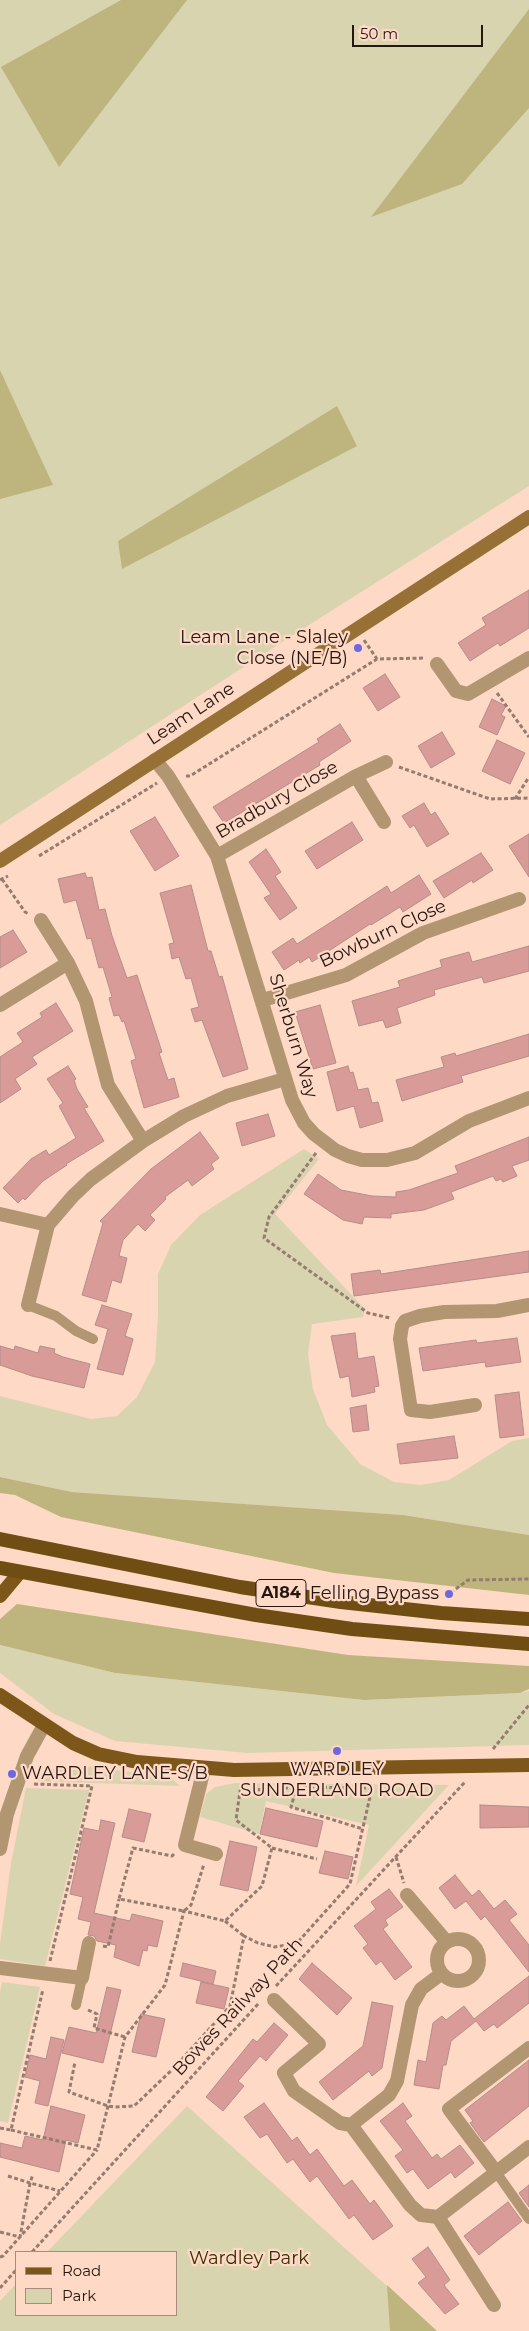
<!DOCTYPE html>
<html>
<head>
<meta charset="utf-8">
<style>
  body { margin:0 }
  #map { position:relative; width:529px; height:2331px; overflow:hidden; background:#fed9c6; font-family:Montserrat,sans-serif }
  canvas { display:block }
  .legend { position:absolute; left:15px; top:2251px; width:162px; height:65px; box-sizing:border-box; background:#fed9c6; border:1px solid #a78b7e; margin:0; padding:6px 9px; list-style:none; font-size:15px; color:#241711 }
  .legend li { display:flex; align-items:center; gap:10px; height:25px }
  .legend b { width:25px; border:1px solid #a78b7e }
  .scale { position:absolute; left:352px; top:25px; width:131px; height:22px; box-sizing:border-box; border:2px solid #241711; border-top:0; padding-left:6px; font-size:15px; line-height:18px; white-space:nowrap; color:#241711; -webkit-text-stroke:4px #fed9c6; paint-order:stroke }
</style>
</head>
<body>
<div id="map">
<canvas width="529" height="2331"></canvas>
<ul class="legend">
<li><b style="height:6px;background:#7d5719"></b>Road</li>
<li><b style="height:14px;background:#d9d4b0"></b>Park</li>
</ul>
<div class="scale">50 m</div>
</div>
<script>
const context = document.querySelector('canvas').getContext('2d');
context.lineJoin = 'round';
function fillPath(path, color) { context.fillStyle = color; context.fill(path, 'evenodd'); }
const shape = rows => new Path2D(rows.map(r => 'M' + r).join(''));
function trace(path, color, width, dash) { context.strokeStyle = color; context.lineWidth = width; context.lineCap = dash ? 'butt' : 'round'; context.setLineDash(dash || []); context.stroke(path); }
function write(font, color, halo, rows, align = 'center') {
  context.font = font + ' Montserrat,sans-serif'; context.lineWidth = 4.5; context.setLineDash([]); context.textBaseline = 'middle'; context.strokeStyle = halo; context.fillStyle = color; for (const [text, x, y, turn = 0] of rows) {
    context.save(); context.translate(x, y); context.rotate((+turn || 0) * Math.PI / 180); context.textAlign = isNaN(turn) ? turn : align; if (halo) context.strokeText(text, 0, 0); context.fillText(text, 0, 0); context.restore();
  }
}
fillPath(shape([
  [0,0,529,0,529,486,290,637,0,825],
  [304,1149,319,1159,275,1214,365,1309,363,1317,312,1324,308,1354,313,1389,327,1425,360,1464,394,1482,421,1485,449,1480,512,1441,529,1438,529,1535,403,1515,72,1492,0,1477,0,1396,91,1419,117,1416,137,1397,155,1362,158,1314,158,1274,171,1245,200,1215],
  [0,1645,115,1673,364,1700,520,1693,529,1691,529,1745,248,1753,115,1741,54,1714,0,1673],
  [85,1766,170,1777,180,1786,35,1781,38,1771],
  [235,1783,449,1785,356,1886,369,1825,266,1801,259,1834,200,1817,206,1794,215,1787],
  [26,1788,89,1790,45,1966,0,1959,0,1944,11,1863],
  [2,1982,40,1987,8,2123,0,2121,0,1992],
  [187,2106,437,2331,0,2331,0,2301,16,2284,16,2315,176,2315,176,2252,47,2252]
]), '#d9d4b0');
fillPath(shape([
  [121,0,187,0,59,167,1,67],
  [529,9,529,108,462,184,371,217],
  [0,370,53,485,0,499],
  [337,406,357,446,122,569,118,541],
  [0,1477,72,1492,403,1515,529,1535,529,1595,334,1573,61,1517,15,1495,0,1493],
  [17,1604,348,1655,529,1666,529,1689,520,1693,364,1700,115,1673,0,1645,0,1619],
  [387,2285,437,2331,390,2331]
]), '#beb57e');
const building = shape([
  [529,590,529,628,500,646,498,643,470,661,458,643,486,625,482,618,529,590],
  [385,674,400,697,378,711,363,688,385,674],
  [492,699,506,706,501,715,505,717,497,735,479,727,492,699],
  [340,724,351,741,319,762,320,765,224,823,213,807,319,742,317,739,340,724],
  [442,732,455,754,431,768,418,746,442,732],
  [497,740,525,753,510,784,482,771,497,740],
  [424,803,431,815,435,812,449,834,427,847,414,825,410,828,402,816,424,803],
  [155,817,179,856,155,871,130,831,155,817],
  [352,822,363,840,317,869,305,851,352,822],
  [529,834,529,877,509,846,529,834],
  [266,849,281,872,275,876,297,908,280,920,264,898,271,894,249,862,266,849],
  [481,853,493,870,473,883,472,880,444,898,433,881,481,853],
  [85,873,87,878,92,877,99,910,105,909,112,936,127,978,137,975,162,1052,159,1053,168,1080,174,1078,179,1097,144,1108,131,1061,136,1059,124,1021,122,1022,119,1015,114,1016,109,998,112,997,103,967,99,968,91,938,87,939,76,900,64,903,58,879,85,873],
  [419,875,431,894,403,912,400,907,371,925,370,924,312,962,309,957,300,963,299,960,284,970,272,952,293,938,297,944,387,886,391,893,419,875],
  [191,885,208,951,211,951,219,977,222,976,248,1069,223,1077,202,1020,195,1022,191,1009,199,1007,191,978,186,979,179,957,172,959,169,944,174,943,160,893,191,885],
  [13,930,27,952,0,968,0,937,13,930],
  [529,946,529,971,484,983,482,977,434,990,435,995,397,1008,401,1023,386,1028,383,1020,359,1026,352,1001,400,987,398,981,442,967,440,960,469,952,472,962,529,946],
  [56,1003,73,1031,32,1057,37,1064,15,1079,21,1089,0,1103,0,1057,23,1042,17,1033,42,1017,40,1013,56,1003],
  [320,1005,336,1063,313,1069,295,1012,320,1005],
  [529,1034,529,1056,461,1076,463,1082,402,1101,396,1080,444,1067,441,1057,455,1053,456,1056,529,1034],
  [68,1066,76,1079,74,1080,77,1089,88,1107,84,1108,104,1141,66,1164,67,1165,43,1181,25,1200,23,1198,18,1203,3,1188,31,1159,46,1150,49,1155,76,1138,59,1106,63,1103,47,1079,68,1066],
  [348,1066,350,1073,353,1072,358,1090,368,1088,372,1103,378,1102,383,1121,360,1128,354,1106,337,1111,327,1072,348,1066],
  [268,1114,275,1136,242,1146,236,1123,268,1114],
  [200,1132,219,1158,211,1164,214,1169,192,1186,188,1180,165,1197,166,1199,150,1215,155,1220,145,1231,138,1224,123,1240,119,1256,127,1258,121,1283,112,1280,106,1302,82,1295,103,1223,100,1221,151,1169,200,1132],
  [529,1137,529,1160,512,1166,517,1176,503,1182,501,1179,496,1181,493,1176,451,1192,454,1199,424,1210,391,1214,391,1218,364,1217,362,1224,343,1220,304,1194,318,1174,341,1190,372,1196,396,1197,396,1192,409,1190,458,1173,455,1166,529,1137],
  [529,1251,529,1272,354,1296,351,1274,380,1270,381,1274,529,1251],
  [102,1305,132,1314,125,1336,133,1339,123,1375,97,1369,108,1329,95,1325,102,1305],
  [355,1333,358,1359,374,1356,379,1386,374,1387,375,1392,352,1397,349,1376,340,1378,331,1336,355,1333],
  [517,1338,521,1362,486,1367,485,1362,423,1371,419,1348,476,1340,477,1343,517,1338],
  [0,1346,14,1350,15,1346,38,1353,40,1346,55,1349,54,1353,63,1357,90,1364,84,1388,32,1376,0,1365,0,1346],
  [519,1392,524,1435,500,1438,495,1395,519,1392],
  [366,1405,369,1430,353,1432,350,1408,366,1405],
  [454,1436,458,1458,400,1464,397,1444,454,1436],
  [480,1805,529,1807,529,1827,480,1828,480,1805],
  [266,1808,323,1821,317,1847,260,1834,266,1808],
  [129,1809,151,1814,144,1842,122,1837,129,1809],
  [101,1820,115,1823,94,1913,130,1921,132,1914,163,1921,157,1947,148,1945,147,1951,143,1950,139,1966,114,1957,116,1945,97,1941,94,1936,88,1935,91,1922,78,1919,83,1897,70,1894,84,1828,99,1831,101,1820],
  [230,1841,257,1847,248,1891,220,1885,230,1841],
  [325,1851,353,1857,348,1879,319,1873,325,1851],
  [455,1875,472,1896,479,1890,494,1909,505,1900,517,1914,509,1920,529,1945,529,1972,485,1916,481,1920,466,1901,455,1909,439,1888,455,1875],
  [389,1889,403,1907,385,1920,388,1925,383,1929,412,1967,395,1980,381,1961,376,1965,363,1948,368,1944,354,1926,376,1909,371,1902,389,1889],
  [183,1963,216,1971,213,1984,180,1976,183,1963],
  [312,1963,352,1998,337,2015,299,1979,312,1963],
  [529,1976,529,2003,497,2028,494,2024,484,2031,476,2021,451,2041,446,2065,443,2065,439,2089,414,2085,418,2060,426,2062,433,2023,442,2016,446,2020,464,2006,474,2019,529,1976],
  [201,1982,229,1988,224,2009,196,2003,201,1982],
  [107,1987,121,1990,103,2063,62,2053,69,2027,96,2033,107,1987],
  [372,2002,393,2006,382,2068,372,2076,369,2071,333,2100,319,2082,363,2046,372,2002],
  [141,2014,165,2019,156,2057,132,2052,141,2014],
  [274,2023,288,2035,266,2061,260,2056,238,2081,244,2086,223,2111,206,2097,253,2039,257,2042,274,2023],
  [51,2037,64,2040,48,2106,35,2103,40,2081,25,2077,30,2055,46,2059,51,2037],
  [529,2060,529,2106,484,2142,470,2123,473,2121,465,2110,529,2060],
  [264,2103,292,2141,297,2137,310,2155,317,2149,344,2186,352,2180,370,2204,374,2200,393,2226,373,2240,354,2215,349,2219,317,2176,310,2182,293,2159,287,2163,267,2134,260,2138,244,2117,264,2103],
  [403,2103,412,2116,405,2121,432,2158,437,2154,441,2159,460,2145,474,2163,455,2178,451,2172,428,2189,413,2169,407,2173,395,2156,403,2150,380,2121,403,2103],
  [51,2106,85,2115,78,2143,66,2140,59,2172,0,2157,0,2143,22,2148,25,2136,43,2140,51,2106],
  [529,2185,529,2207,519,2193,529,2185],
  [508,2202,522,2221,479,2255,464,2236,508,2202],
  [428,2247,450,2280,444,2285,459,2304,445,2314,418,2283,426,2277,412,2259,428,2247]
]);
fillPath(building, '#d99b97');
trace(building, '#b48d89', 1);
trace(shape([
  [364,640,377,659,425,658],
  [497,693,529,737],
  [399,767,490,799,529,798],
  [186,776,190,776,377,659],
  [515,799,529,777],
  [39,856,157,783],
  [2,879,25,912,29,914],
  [0,880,8,876],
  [316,1153,269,1217,264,1238,368,1313,390,1318],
  [447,1598,449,1594,468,1580,529,1579],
  [493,1749,529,1705],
  [34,1784,92,1786,50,1961],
  [297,1786,291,1807,363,1829],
  [272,1848,317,1859],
  [174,1854,172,1856,133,1848,119,1899,184,1911,191,1905,204,1864],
  [396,1857,404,1883],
  [225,1921,244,1936],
  [103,1946,108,1947,119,1899],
  [276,1986,465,1782],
  [88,2010,97,2014,94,2028,125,2037],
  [0,2128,11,2130,43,1989],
  [11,2130,97,2150,108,2106,125,2037,165,1985,184,1911,225,1921,262,1886,272,1848,236,1820,240,1791,297,1787,372,1788,350,1884,297,1943,275,1947,258,1943,244,1936,230,2006,174,2068,134,2106,114,2107,108,2106,69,2092,75,2062],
  [8,2176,30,2183,33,2174],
  [0,2232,20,2237,30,2183,60,2191],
  [32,2252,259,2003],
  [0,2257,3,2256,97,2150],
  [0,2288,16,2270]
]), '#967c6f', 3, [4, 2.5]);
trace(shape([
  [28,1305,56,1316,76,1331,93,1339],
  [76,2005,82,1978],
  [496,2172,529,2219]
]), '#b19671', 10);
trace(shape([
  [437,664,456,691,468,694,529,658],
  [155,760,168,776,217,856,292,1100,304,1123,314,1134,335,1150,348,1156,362,1160,387,1160,415,1153,469,1121,529,1098],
  [356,776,384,822],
  [217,856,356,776,386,762],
  [41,920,68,963,86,1001,108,1085,143,1141],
  [263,1000,346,975,423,933,519,899],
  [0,1005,68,963],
  [0,1214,48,1225],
  [28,1305,48,1225,73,1196,91,1179,143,1141,184,1116,227,1096,285,1079],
  [475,1405,430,1412,411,1410,400,1339,402,1326,405,1321,420,1316,444,1312,497,1311,529,1305],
  [204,1769,185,1845,216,1854],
  [0,1849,7,1814,27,1756,44,1725],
  [407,1895,446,1941],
  '437 1960a21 21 0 1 1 42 0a21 21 0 1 1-42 0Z',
  [0,1968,82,1978,89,1943],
  [274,2000,319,2044,284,2073,294,2091,340,2123,351,2125,410,2205,421,2215,438,2217,529,2147],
  [351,2125,389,2095,397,2081,412,2005,421,1989,441,1974],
  [496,2172,449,2109,529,2048],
  [438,2217,494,2305]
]), '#b19671', 14);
trace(shape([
  [0,861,529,517]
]), '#977035', 14);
trace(shape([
  [0,1596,20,1572],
  [0,1695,73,1743,98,1754,137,1762,234,1770,529,1765]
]), '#7d5719', 14);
trace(shape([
  [0,1539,240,1587,341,1602,441,1613,529,1619],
  [0,1568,256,1615,352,1629,529,1644]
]), '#704d12', 14);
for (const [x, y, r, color] of [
  [358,648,5,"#6c68e2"],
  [449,1594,5,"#6c68e2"],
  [337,1751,5,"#6c68e2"],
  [12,1774,5,"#6c68e2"]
]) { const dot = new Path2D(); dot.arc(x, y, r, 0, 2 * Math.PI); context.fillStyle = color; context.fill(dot); trace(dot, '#fed9c6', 2); }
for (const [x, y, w] of [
  [281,1593,50]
]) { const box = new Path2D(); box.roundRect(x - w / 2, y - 13.5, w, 27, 4); context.fillStyle = '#fed9c6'; context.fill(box); trace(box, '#241711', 1); }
write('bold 16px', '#241711', null, [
  ["A184",281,1593]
]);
write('18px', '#241711', '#fed9c6', [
  ["Leam Lane - Slaley",348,638],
  ["Close (NE/B)",348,659],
  ["Felling Bypass",439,1594],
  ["WARDLEY",337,1770,"center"],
  ["SUNDERLAND ROAD",337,1791,"center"],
  ["WARDLEY LANE-S/B",22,1774,"left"]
], 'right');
write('18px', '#241711', '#fed9c6', [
  ["Leam Lane",191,714,-33],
  ["Bradbury Close",277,800,-30],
  ["Bowburn Close",383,934,-25],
  ["Sherburn Way",293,1036,73],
  ["Bowes Railway Path",238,2007,-47]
]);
write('18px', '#373102', '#fed9c6', [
  ["Wardley Park",249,2259]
]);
</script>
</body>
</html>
